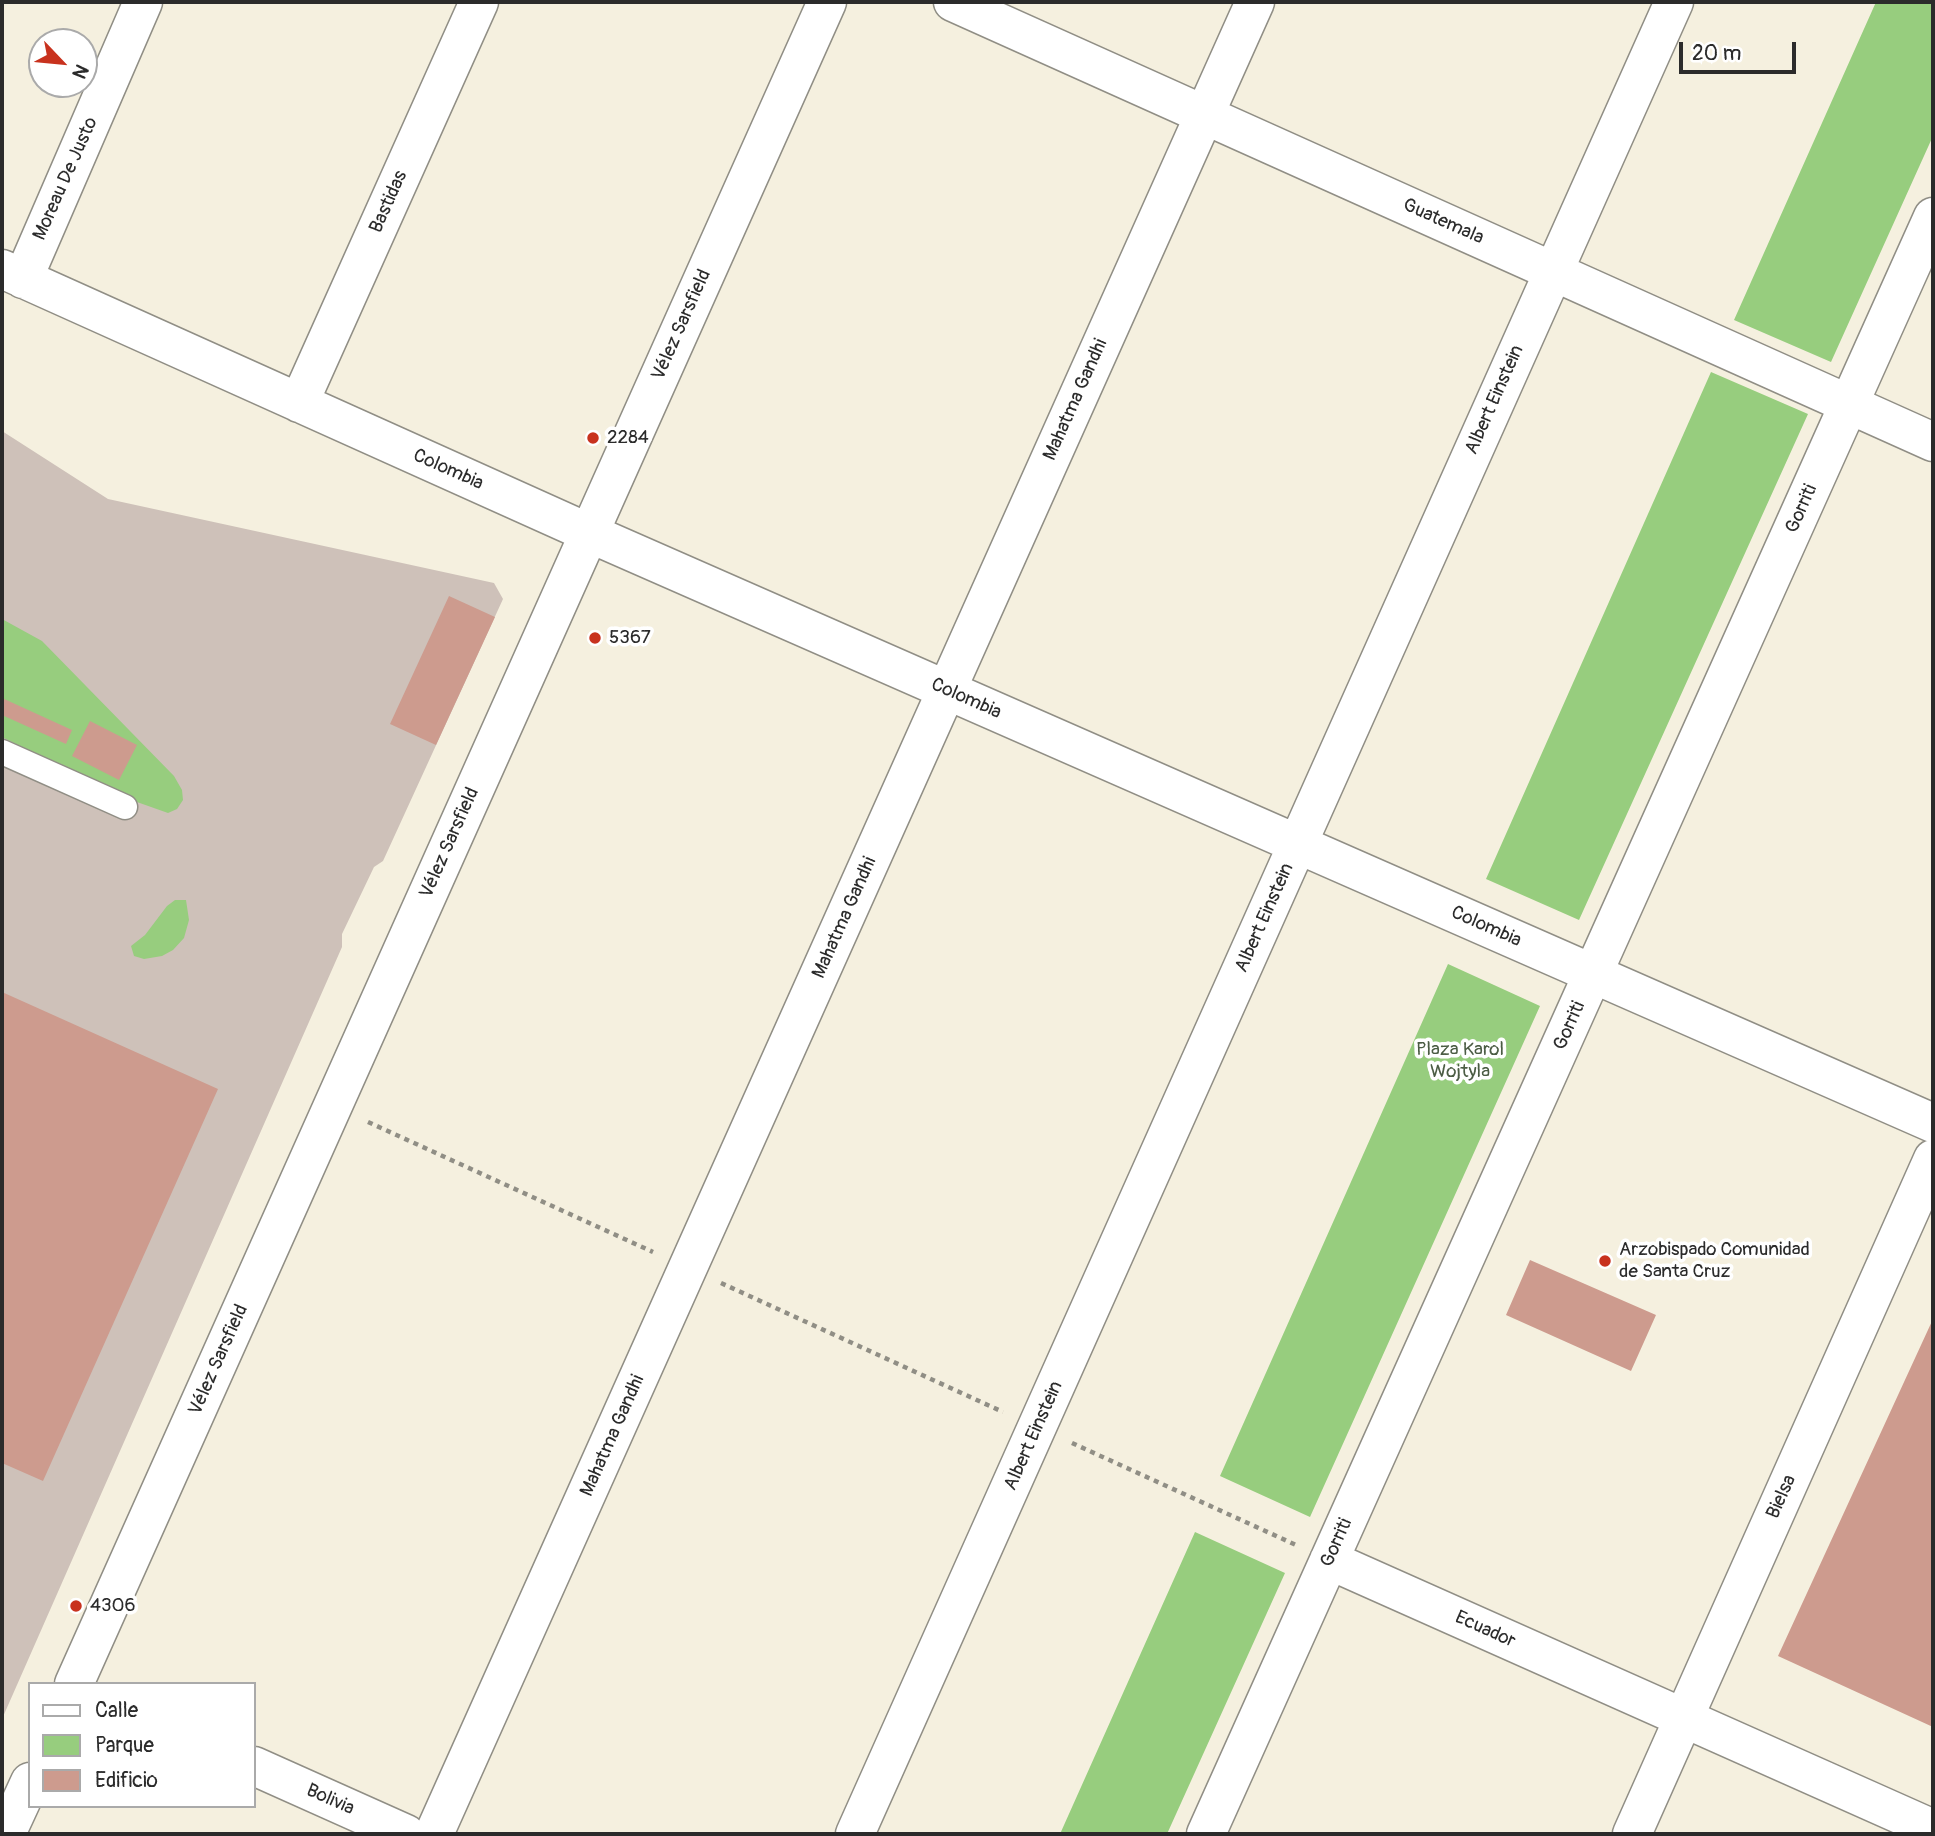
<!DOCTYPE html>
<html>
<head>
<meta charset="utf-8">
<style>
  body { margin:0 }
  #map { position:relative; width:1935px; height:1836px; overflow:hidden; background:#f5f0df; font-family:Pangolin,sans-serif }
  canvas { display:block }
  .frame { position:absolute; inset:0; border:4px solid #2b2b2b; pointer-events:none }
  .legend { position:absolute; left:28px; top:1682px; width:228px; height:126px; box-sizing:border-box; background:#fff; border:2px solid #aaa; margin:0; padding:9px 12px; list-style:none; font-size:21px; color:#2b2b2b }
  .legend li { display:flex; align-items:center; gap:14px; height:35px }
  .legend b { width:35px; border:2px solid #aaa }
  .north { position:absolute; left:28px; top:28px; width:70px; height:70px; box-sizing:border-box; background:#fff; border:2px solid #aaa; border-radius:50%; rotate:116deg; font-size:19px; font-weight:700; line-height:28px; text-align:center; color:#2b2b2b }
  .north::after { content:''; display:block; margin:auto; width:24px; height:32px; background:#c8321e; clip-path:polygon(50% 0,100% 100%,50% 72%,0 100%) }
  .scale { position:absolute; left:1679px; top:42px; width:117px; height:32px; box-sizing:border-box; border:4px solid #2b2b2b; border-top:0; padding-left:9px; font-size:21px; line-height:24px; white-space:nowrap; color:#2b2b2b; -webkit-text-stroke:5px #fff; paint-order:stroke }
</style>
</head>
<body>
<div id="map">
<canvas width="1935" height="1836"></canvas>
<div class="frame"></div>
<ul class="legend">
<li><b style="height:9px;background:#fff"></b>Calle</li>
<li><b style="height:19px;background:#97cd7e"></b>Parque</li>
<li><b style="height:19px;background:#cd9b8e"></b>Edificio</li>
</ul>
<div class="north">N</div>
<div class="scale">20 m</div>
</div>
<script>
const context = document.querySelector('canvas').getContext('2d');
context.lineJoin = 'round';
function fillPath(path, color) { context.fillStyle = color; context.fill(path, 'evenodd'); }
const shape = rows => new Path2D(rows.map(r => 'M' + r).join(''));
function trace(path, color, width, dash) { context.strokeStyle = color; context.lineWidth = width; context.lineCap = dash ? 'butt' : 'round'; context.setLineDash(dash || []); context.stroke(path); }
function write(font, color, halo, rows, align = 'center') {
  context.font = font + ' Pangolin,sans-serif'; context.lineWidth = 7; context.setLineDash([]); context.textBaseline = 'middle'; context.strokeStyle = halo; context.fillStyle = color; for (const [text, x, y, turn = 0] of rows) {
    context.save(); context.translate(x, y); context.rotate((+turn || 0) * Math.PI / 180); context.textAlign = isNaN(turn) ? turn : align; if (halo) context.strokeText(text, 0, 0); context.fillText(text, 0, 0); context.restore();
  }
}
fillPath(shape([
  [2,431,108,499,494,583,503,599,383,861,374,867,342,934,342,947,2,1719]
]), '#cec1b9');
fillPath(shape([
  [1876,2,1933,2,1933,136,1831,362,1734,320],
  [1711,372,1808,414,1579,920,1486,879],
  [2,619,42,641,174,776,182,790,183,800,177,809,168,813,120,796,2,737],
  [175,900,186,900,189,920,184,938,173,950,162,956,144,959,134,956,131,946,145,935,167,906],
  [1448,964,1540,1006,1310,1517,1220,1476],
  [1195,1532,1285,1573,1167,1834,1060,1834]
]), '#97cd7e');
fillPath(shape([
  [449,596,495,617,436,745,390,724],
  [2,698,72,730,66,744,2,715],
  [90,721,137,745,119,780,72,756],
  [2,992,218,1089,43,1481,2,1463],
  [1530,1260,1656,1315,1631,1371,1506,1315],
  [1933,1319,1933,1727,1778,1656]
]), '#cd9b8e');
const lane = shape([
  [2,752,125,807]
]);
const street = shape([
  [953,2,1933,442],
  [2,269,589,533,1933,1123],
  [23,279,143,2],
  [299,403,479,2],
  [1329,1560,1933,1829],
  [74,1684,827,2],
  [254,1766,406,1834],
  [6,1834,30,1782],
  [434,1834,1255,2],
  [855,1834,1674,2],
  [1206,1834,1933,217],
  [1632,1834,1933,1159]
]);
trace(lane, '#908e85', 27);
trace(street, '#908e85', 41);
trace(shape([
  [368,1122,653,1252],
  [721,1283,1003,1412],
  [1072,1443,1296,1545]
]), '#908e85', 4.5, [5, 5]);
trace(lane, '#fff', 24);
trace(street, '#fff', 38);
for (const [x, y, r, color] of [
  [593,438,7,"#c8321e"],
  [595,638,7,"#c8321e"],
  [1605,1261,7,"#c8321e"],
  [76,1606,7,"#c8321e"]
]) { const dot = new Path2D(); dot.arc(x, y, r, 0, 2 * Math.PI); context.fillStyle = color; context.fill(dot); trace(dot, '#fff', 2.5); }
write('19px', '#2b2b2b', '#fff', [
  ["Moreau De Justo",66,179,-66],
  ["Bastidas",389,202,-66],
  ["Guatemala",1443,222,24],
  ["Vélez Sarsfield",682,325,-66],
  ["Mahatma Gandhi",1076,400,-66],
  ["Albert Einstein",1495,400,-66],
  ["Colombia",448,470,24],
  ["Gorriti",1802,509,-66],
  ["Colombia",966,699,24],
  ["Vélez Sarsfield",450,843,-66],
  ["Mahatma Gandhi",845,918,-66],
  ["Albert Einstein",1265,918,-66],
  ["Colombia",1486,927,24],
  ["Gorriti",1570,1026,-66],
  ["Vélez Sarsfield",219,1360,-66],
  ["Mahatma Gandhi",613,1436,-66],
  ["Albert Einstein",1034,1436,-66],
  ["Bielsa",1782,1497,-66],
  ["Gorriti",1337,1543,-66],
  ["Ecuador",1485,1630,24],
  ["Bolivia",330,1800,24]
]);
write('19px', '#2b2b2b', '#fff', [
  ["2284",607,438],
  ["5367",609,638],
  ["Arzobispado Comunidad",1619,1250],
  ["de Santa Cruz",1619,1272],
  ["4306",90,1606]
], 'left');
write('19px', '#4b5c44', '#fff', [
  ["Plaza Karol",1460,1050],
  ["Wojtyla",1460,1072]
]);
</script>
</body>
</html>
